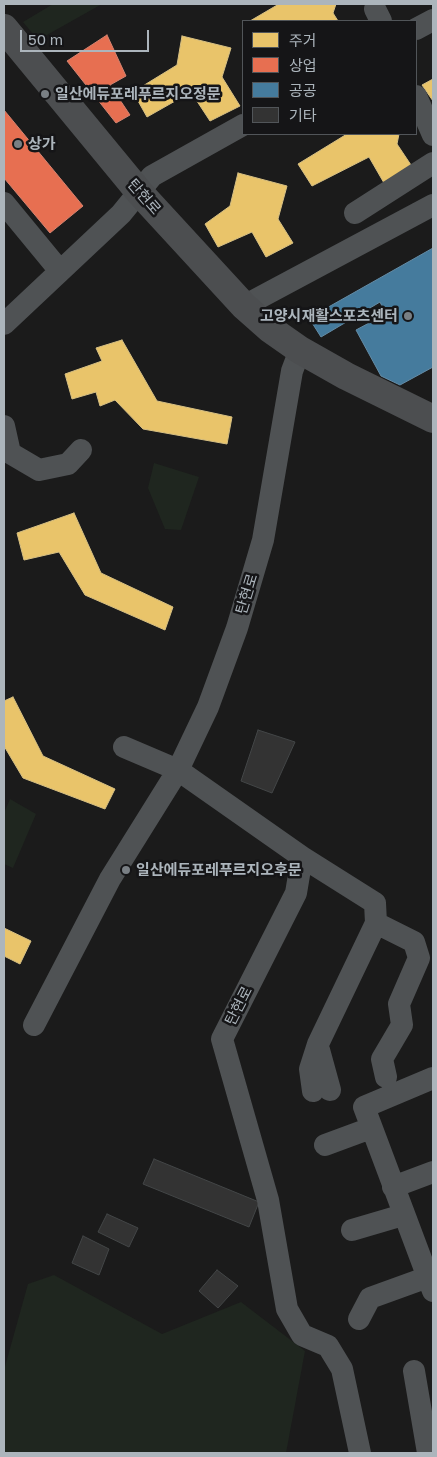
<!DOCTYPE html>
<html>
<head>
<meta charset="utf-8">
<style>
  body { margin:0 }
  #map { position:relative; width:437px; height:1457px; overflow:hidden; background:#1b1b1b; font-family:"Golos Text","Noto Sans KR",sans-serif }
  canvas { display:block }
  .frame { position:absolute; inset:0; border:5px solid #acb5bc; pointer-events:none }
  .legend { position:absolute; left:242px; top:20px; width:175px; height:115px; box-sizing:border-box; background:#151517; border:1px solid #515559; margin:0; padding:6px 9px; list-style:none; font-size:15px; color:#acb5bc }
  .legend li { display:flex; align-items:center; gap:10px; height:25px }
  .legend b { width:25px; border:1px solid #515559 }
  .scale { position:absolute; left:20px; top:30px; width:129px; height:22px; box-sizing:border-box; border:2px solid #acb5bc; border-top:0; padding-left:6px; font-size:15px; line-height:18px; white-space:nowrap; color:#acb5bc; -webkit-text-stroke:4px #151517; paint-order:stroke }
</style>
</head>
<body>
<div id="map">
<canvas width="437" height="1457"></canvas>
<div class="frame"></div>
<ul class="legend">
<li><b style="height:14px;background:#e9c46a"></b>주거</li>
<li><b style="height:14px;background:#e76f51"></b>상업</li>
<li><b style="height:14px;background:#457b9d"></b>공공</li>
<li><b style="height:14px;background:#333"></b>기타</li>
</ul>
<div class="scale">50 m</div>
</div>
<script>
const context = document.querySelector('canvas').getContext('2d');
context.lineJoin = 'round';
function fillPath(path, color) { context.fillStyle = color; context.fill(path, 'evenodd'); }
const shape = rows => new Path2D(rows.map(r => 'M' + r).join(''));
function trace(path, color, width, dash) { context.strokeStyle = color; context.lineWidth = width; context.lineCap = dash ? 'butt' : 'round'; context.setLineDash(dash || []); context.stroke(path); }
function write(font, color, halo, rows, align = 'center') {
  context.font = font + ' "Golos Text","Noto Sans KR",sans-serif'; context.lineWidth = 5; context.setLineDash([]); context.textBaseline = 'middle'; context.strokeStyle = halo; context.fillStyle = color; for (const [text, x, y, turn = 0] of rows) {
    context.save(); context.translate(x, y); context.rotate((+turn || 0) * Math.PI / 180); context.textAlign = isNaN(turn) ? turn : align; if (halo) context.strokeText(text, 0, 0); context.fillText(text, 0, 0); context.restore();
  }
}
fillPath(shape([
  [53,4,102,4,38,40,23,22],
  [154,463,199,477,181,530,165,529,148,488],
  [10,799,36,814,13,868,4,864,4,813],
  [54,1275,162,1334,241,1302,305,1351,286,1453,4,1453,4,1370,28,1284]
]), '#1f261f');
const homes = shape([
  [279,4,336,4,333,13,338,21,250,21,279,4],
  [182,36,231,48,222,77,240,106,210,121,191,92,147,117,133,92,177,65,182,36],
  [433,79,433,101,422,85,433,79],
  [347,134,399,134,397,144,413,168,384,183,369,157,312,186,298,164,347,134],
  [238,173,287,186,278,219,293,243,266,257,252,232,218,247,205,224,230,206,238,173],
  [122,340,157,401,232,417,227,444,143,429,115,400,100,406,96,392,72,399,65,374,102,361,96,348,122,340],
  [74,513,101,573,173,607,165,630,85,595,59,552,24,560,17,533,74,513],
  [13,697,43,756,115,789,105,809,23,778,4,746,4,701,13,697],
  [4,928,31,941,20,964,4,956,4,928]
]);
fillPath(homes, '#e9c46a');
trace(homes, '#d7c083', 1);
const shops = shape([
  [107,35,126,76,110,85,130,115,116,123,67,61,107,35],
  [4,110,83,206,50,233,4,178,4,110]
]);
fillPath(shops, '#e76f51');
trace(shops, '#d58471', 1);
const public = shape([
  [433,248,433,367,400,385,381,376,356,330,386,314,380,302,321,337,309,318,433,248]
]);
fillPath(public, '#457b9d');
trace(public, '#648ca6', 1);
const building = shape([
  [258,730,295,742,272,793,241,781,258,730],
  [154,1159,259,1202,249,1227,143,1184,154,1159],
  [107,1214,138,1228,129,1247,98,1232,107,1214],
  [83,1236,109,1249,99,1275,72,1263,83,1236],
  [217,1270,238,1286,218,1308,199,1291,217,1270]
]);
fillPath(building, '#333');
trace(building, '#434647', 1);
trace(shape([
  [375,9,381,21],
  [416,29,433,20],
  [416,96,433,135],
  [4,203,60,271],
  [355,213,433,163],
  [244,306,433,205],
  [4,324,121,214,152,176,243,125],
  [4,426,10,453,39,470,68,464,81,450],
  [124,747,178,770,302,857,296,893,222,1039,268,1200,287,1309,302,1335,328,1346,342,1369,360,1453],
  [302,857,375,903,376,923,318,1044,310,1069,313,1091],
  [376,923,414,942,419,958,399,1004,402,1025,382,1059,386,1077],
  [34,1025,110,879,178,770,208,707,237,628,263,540,292,371,300,350],
  [319,1050,330,1090],
  [433,1078,364,1107,433,1291],
  [325,1145,371,1128],
  [393,1187,433,1172],
  [352,1230,403,1215],
  [359,1319,370,1298,428,1277],
  [414,1371,428,1453]
]), '#4f5254', 22);
trace(shape([
  [4,28,140,193,244,306,270,329,300,350,346,376,433,419]
]), '#4c4e50', 28);
for (const [x, y, r, color] of [
  [45,94,5,"#797f84"],
  [18,144,5,"#797f84"],
  [408,316,5,"#797f84"],
  [126,870,5,"#797f84"]
]) { const dot = new Path2D(); dot.arc(x, y, r, 0, 2 * Math.PI); context.fillStyle = color; context.fill(dot); trace(dot, '#151517', 2); }
write('bold 15px', '#acb5bc', '#151517', [
  ["일산에듀포레푸르지오정문",55,94],
  ["상가",28,144],
  ["고양시재활스포츠센터",398,316,"right"],
  ["일산에듀포레푸르지오후문",136,870]
], 'left');
write('15px', '#acb5bc', '#151517', [
  ["탄현로",144,197,49],
  ["탄현로",247,594,-73],
  ["탄현로",239,1006,-63]
]);
</script>
</body>
</html>
